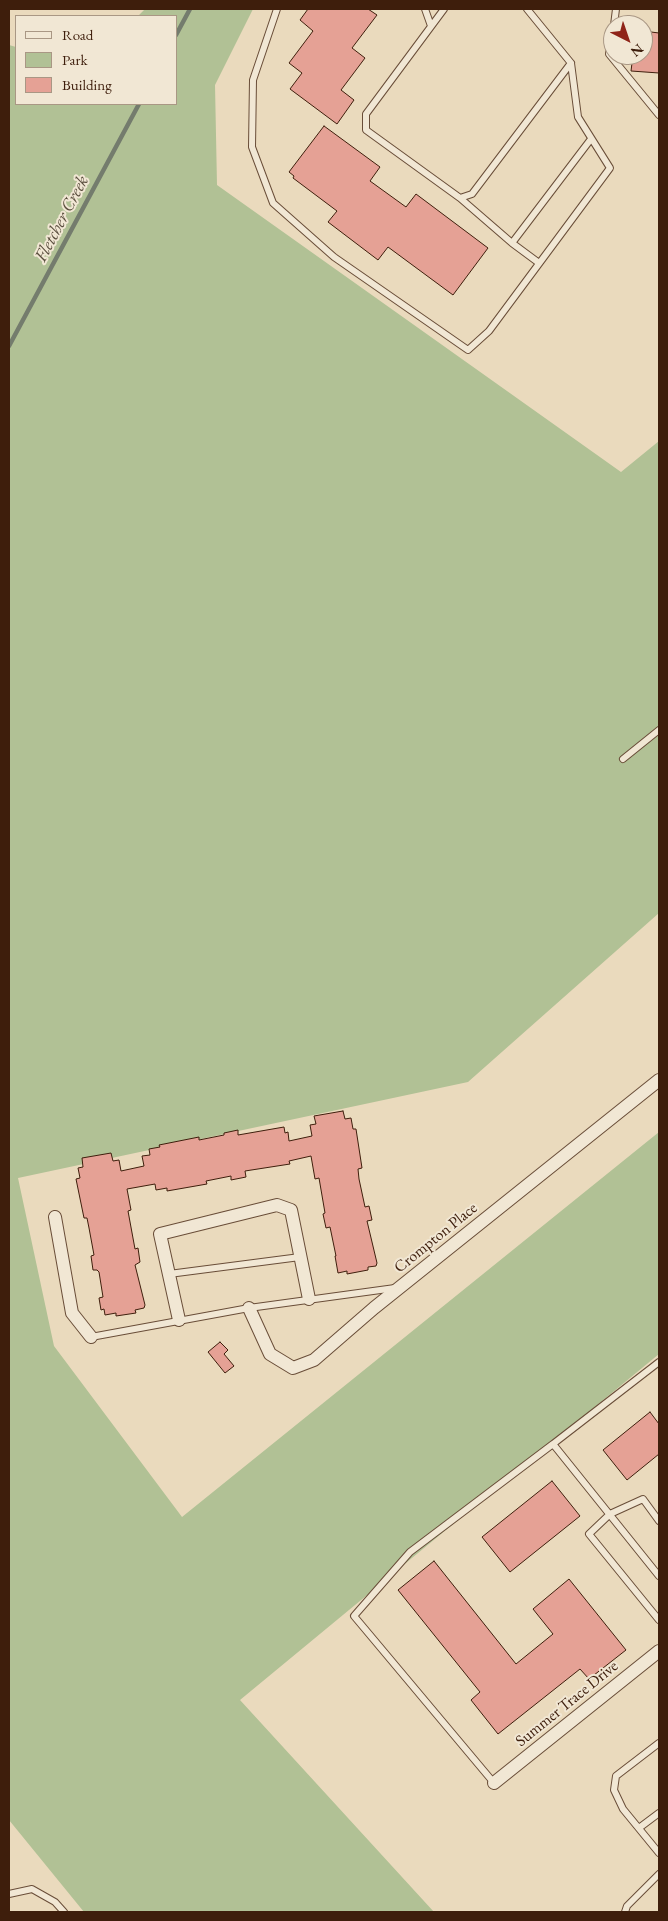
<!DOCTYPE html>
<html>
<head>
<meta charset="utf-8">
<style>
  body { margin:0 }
  #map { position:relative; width:668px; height:1921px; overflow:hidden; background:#eadabd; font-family:"EB Garamond",serif }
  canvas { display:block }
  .frame { position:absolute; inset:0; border:10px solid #3e1e0c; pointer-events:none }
  .legend { position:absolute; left:15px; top:15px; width:162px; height:90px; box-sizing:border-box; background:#f1e7d4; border:1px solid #a99784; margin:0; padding:6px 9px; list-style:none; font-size:15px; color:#3e1e0c }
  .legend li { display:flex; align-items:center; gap:10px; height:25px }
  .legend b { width:25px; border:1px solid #a99784 }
  .north { position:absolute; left:603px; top:15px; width:50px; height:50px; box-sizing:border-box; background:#f1e7d4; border:1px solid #a99784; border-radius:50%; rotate:139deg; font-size:14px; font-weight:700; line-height:20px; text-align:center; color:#3e1e0c }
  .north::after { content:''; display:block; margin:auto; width:18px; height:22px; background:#8f2418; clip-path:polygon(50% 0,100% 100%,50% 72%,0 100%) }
</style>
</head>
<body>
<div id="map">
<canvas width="668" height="1921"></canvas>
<div class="frame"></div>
<ul class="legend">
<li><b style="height:6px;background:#f1e7d4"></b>Road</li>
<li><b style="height:14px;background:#b1c195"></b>Park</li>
<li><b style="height:14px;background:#e5a195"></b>Building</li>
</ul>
<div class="north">N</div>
</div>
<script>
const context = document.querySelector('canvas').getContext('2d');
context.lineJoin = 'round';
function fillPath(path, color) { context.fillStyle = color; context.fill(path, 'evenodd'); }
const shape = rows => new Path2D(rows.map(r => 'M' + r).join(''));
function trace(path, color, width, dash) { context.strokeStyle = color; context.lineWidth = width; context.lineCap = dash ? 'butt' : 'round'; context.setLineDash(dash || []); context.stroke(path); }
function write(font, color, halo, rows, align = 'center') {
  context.font = font + ' "EB Garamond",serif'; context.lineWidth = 4; context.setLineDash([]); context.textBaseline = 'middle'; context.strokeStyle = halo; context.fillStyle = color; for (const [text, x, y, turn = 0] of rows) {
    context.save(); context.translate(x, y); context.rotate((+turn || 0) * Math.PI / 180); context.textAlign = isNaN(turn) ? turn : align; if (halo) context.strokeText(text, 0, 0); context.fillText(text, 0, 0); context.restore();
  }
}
fillPath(shape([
  [145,9,253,9,215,85,217,185,621,472,659,441,659,913,468,1082,18,1178,54,1346,182,1517,659,1132,659,1354,240,1700,434,1912,84,1912,9,1820,9,45,16,47,16,104,176,104,176,16,138,16]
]), '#b1c195');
trace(shape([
  [176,35,190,9],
  [9,346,139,104]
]), '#747c6d', 4.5);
const building = shape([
  [308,9,368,9,377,15,352,48,365,58,341,90,354,100,337,124,290,89,302,73,289,63,313,31,300,20,308,9],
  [643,31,659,33,659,73,631,71,633,55,643,55,643,31],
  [324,126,380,167,370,181,406,207,416,194,488,248,453,295,388,247,378,260,328,222,337,211,293,178,294,176,289,172,324,126],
  [343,1111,345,1119,351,1118,353,1129,356,1129,362,1168,358,1169,359,1179,365,1207,369,1206,372,1220,367,1221,377,1263,376,1266,368,1267,368,1270,347,1274,347,1271,338,1273,335,1256,336,1256,330,1227,326,1228,323,1214,325,1213,319,1178,315,1179,311,1156,289,1161,290,1164,245,1171,246,1177,231,1180,231,1176,206,1181,207,1184,167,1191,167,1188,156,1190,155,1184,127,1189,131,1210,128,1211,135,1249,138,1248,140,1262,135,1265,145,1305,144,1308,135,1310,136,1313,116,1316,116,1313,105,1315,104,1309,101,1310,99,1298,103,1297,99,1272,97,1270,93,1270,91,1256,94,1255,89,1228,87,1218,84,1218,76,1179,80,1178,78,1168,83,1167,82,1158,111,1153,113,1161,119,1160,121,1171,144,1166,142,1156,150,1155,149,1149,160,1147,159,1145,199,1137,199,1140,224,1135,224,1133,238,1130,238,1135,284,1127,285,1133,288,1132,289,1141,312,1136,310,1125,316,1124,314,1116,343,1111],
  [220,1342,228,1350,224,1354,234,1366,225,1373,208,1352,220,1342],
  [650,1412,659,1424,659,1454,627,1480,603,1450,650,1412],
  [552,1481,580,1516,510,1572,482,1537,552,1481],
  [434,1561,516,1664,553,1634,533,1609,569,1579,626,1650,589,1679,580,1669,498,1734,471,1700,480,1692,398,1590,434,1561]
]);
fillPath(building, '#e5a195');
trace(building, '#3e1e0c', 1);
const service = shape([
  [277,9,253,80,252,147,273,203,334,257,468,350,489,331,610,168,578,117,571,63,527,9],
  [425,9,431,26],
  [444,9,366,114,366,130,460,198,472,194,571,63],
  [614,25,616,9],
  [613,29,609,54,659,115],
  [460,198,512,243],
  [539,263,512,243,591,139],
  [623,759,659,730],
  [169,1274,300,1257],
  [91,1337,249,1308,395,1288],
  [659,1362,553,1444,659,1576],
  [659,1521,643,1499,610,1514,589,1534,659,1620],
  [659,1743,616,1776,614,1790,623,1809,659,1853],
  [494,1783,354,1616,410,1552,553,1444],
  [639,1828,659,1813],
  [9,1894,32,1889,55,1902,64,1912],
  [625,1912,627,1906,659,1874]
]);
const minor = shape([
  [55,1217,72,1313,91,1337],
  [249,1308,270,1354,293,1368,314,1360,374,1308,659,1080],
  [179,1320,160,1234,277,1205,291,1210,309,1299],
  [494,1783,659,1651]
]);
trace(service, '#694d38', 8);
trace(minor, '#694d38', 14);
trace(service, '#f1e7d4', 6);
trace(minor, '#f1e7d4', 12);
write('16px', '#3e1e0c', '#f1e7d4', [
  ["Crompton Place",436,1238,-39],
  ["Summer Trace Drive",567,1704,-39]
]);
write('italic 18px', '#594d3d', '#f1e7d4', [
  ["Fletcher Creek",62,219,-62]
]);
</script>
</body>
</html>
